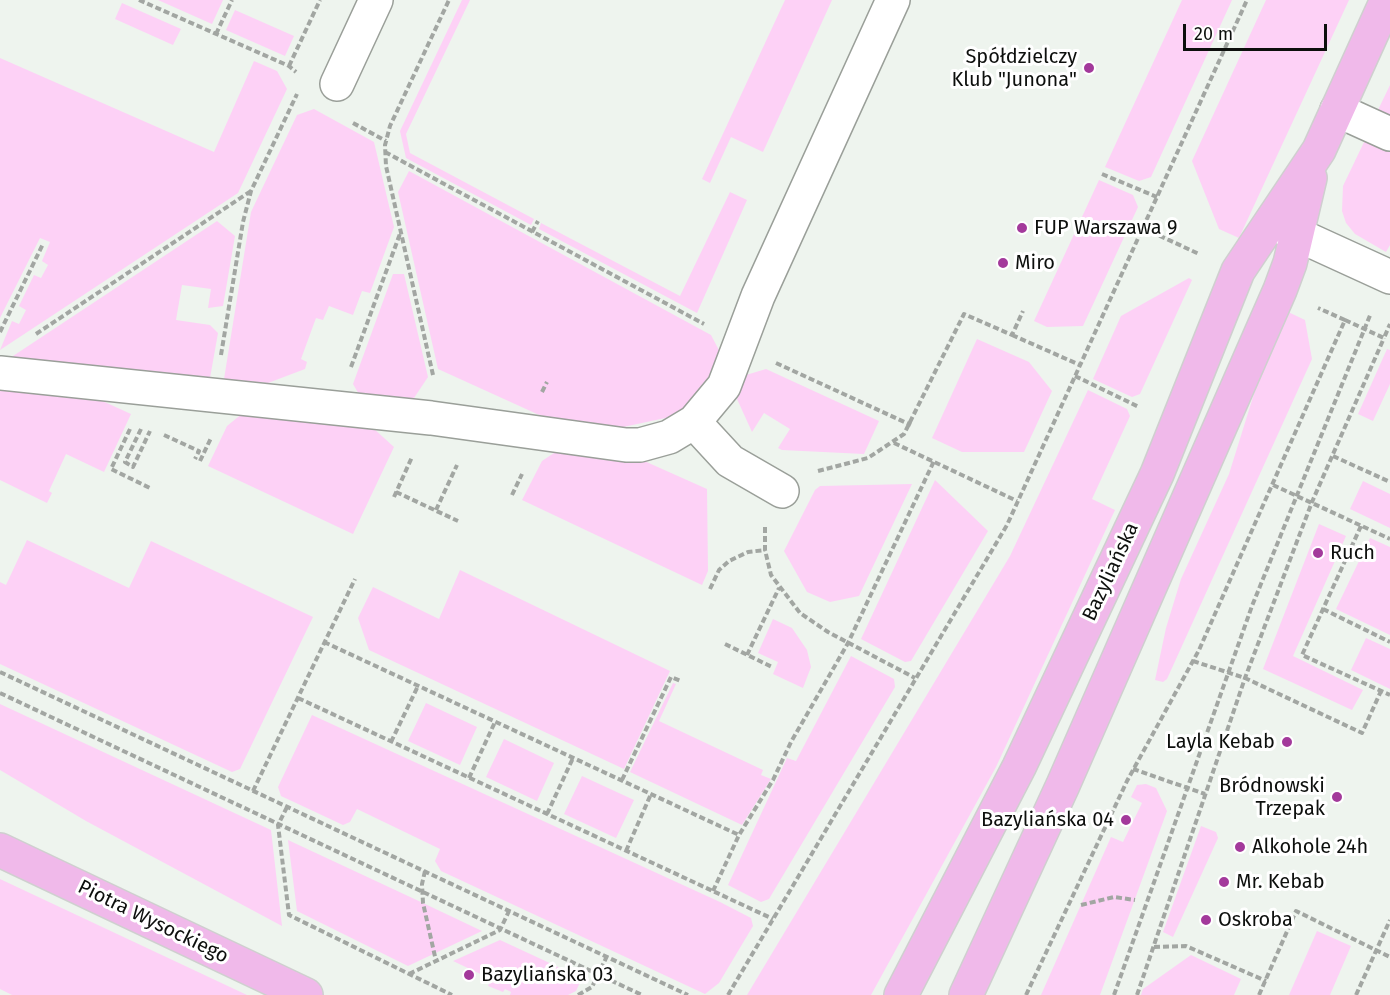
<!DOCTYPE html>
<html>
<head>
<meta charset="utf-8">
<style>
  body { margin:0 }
  #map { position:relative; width:1390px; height:995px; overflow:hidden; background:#eef4ee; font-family:"Fira Sans",sans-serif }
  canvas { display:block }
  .scale { position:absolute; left:1183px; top:24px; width:144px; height:27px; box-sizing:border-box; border:3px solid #0d0f0d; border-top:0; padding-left:8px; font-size:18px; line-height:21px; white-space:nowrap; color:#0d0f0d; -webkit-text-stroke:4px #fff; paint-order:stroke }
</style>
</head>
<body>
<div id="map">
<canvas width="1390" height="995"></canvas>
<div class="scale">20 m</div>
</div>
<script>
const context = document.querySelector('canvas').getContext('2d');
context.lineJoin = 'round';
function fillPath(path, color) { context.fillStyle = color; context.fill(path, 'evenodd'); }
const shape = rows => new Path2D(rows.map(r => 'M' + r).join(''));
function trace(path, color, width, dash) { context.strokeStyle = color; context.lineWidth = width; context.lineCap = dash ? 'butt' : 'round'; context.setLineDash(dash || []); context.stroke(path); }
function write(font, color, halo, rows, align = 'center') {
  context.font = font + ' "Fira Sans",sans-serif'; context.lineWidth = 6; context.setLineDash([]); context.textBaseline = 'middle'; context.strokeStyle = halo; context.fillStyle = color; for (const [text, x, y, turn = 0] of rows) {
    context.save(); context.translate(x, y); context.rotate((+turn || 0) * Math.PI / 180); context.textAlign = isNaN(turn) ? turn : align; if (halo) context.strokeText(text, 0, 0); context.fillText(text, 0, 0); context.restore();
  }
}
fillPath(shape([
  [158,0,223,0,212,24],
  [462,0,470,0,406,134,410,153,534,219,531,225,406,158,400,131],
  [785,0,832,0,763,152,731,137,710,183,702,179],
  [1182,0,1232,0,1151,177,1139,181,1105,167],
  [1266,0,1349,0,1239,238,1219,229,1192,161],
  [122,3,181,29,173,45,115,19],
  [235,10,294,36,285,56,226,30],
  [0,58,214,152,254,61,277,71,287,89,238,193,0,350,12,321,19,324,26,310,19,306,34,275,41,278,48,265,42,261,50,242,40,238,0,318],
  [1390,85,1390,115,1378,110],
  [314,109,374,142,394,227,370,293,362,291,353,315,329,306,323,320,316,318,301,359,307,362,305,369,268,383,224,379,251,212,297,115],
  [1365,140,1390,151,1390,245,1386,252,1355,234,1346,223,1342,211,1343,186],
  [409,171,711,335,721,354,702,396,670,417,614,429,556,420,537,414,438,369,398,192],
  [1099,180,1133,195,1138,207,1083,326,1047,327,1034,321],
  [730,192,747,200,697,313,539,229,541,223,680,296],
  [217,221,235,236,223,306,208,308,211,289,182,285,176,320,210,325,218,333,210,378,10,358],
  [393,274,404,274,428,377,412,401,360,396,353,384],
  [1189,278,1192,280,1140,394,1132,397,1093,379,1121,316],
  [1286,311,1305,320,1312,359,1167,679,1163,682,1155,680,1166,628,1181,579,1229,474,1263,365],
  [977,339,1029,362,1052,391,1024,452,962,452,932,438],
  [1387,349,1390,350,1390,384,1373,421,1358,414],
  [766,369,879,421,864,454,782,450,778,448,790,429,764,413,752,432,737,399,746,375],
  [0,389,98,399,131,414,104,472,66,454,49,491,52,493,47,503,0,480],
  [1088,390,1127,409,1130,416,1092,499,1115,510,996,767,871,995,747,995,1010,556],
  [243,413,373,428,394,447,353,534,208,466,227,426],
  [560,449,642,460,707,489,708,571,702,585,522,500,542,461],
  [935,480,988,531,911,661,905,662,861,639],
  [1363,481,1390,494,1390,528,1350,509],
  [912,484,859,596,830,602,807,592,784,551,815,490,820,486],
  [1319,524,1346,536,1293,656,1363,690,1352,710,1263,669],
  [1370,538,1390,547,1390,635,1336,609],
  [27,540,129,588,151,541,313,617,240,769,232,772,0,664,0,582,6,585],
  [460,570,670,671,624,769,369,650,358,618,373,587,439,619],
  [773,619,792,628,807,650,811,667,803,688,773,674,778,662,758,653],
  [1366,638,1390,649,1390,689,1351,670],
  [851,656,894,679,895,687,769,899,761,902,728,885,787,758,796,761],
  [673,683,676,684,659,721,763,770,761,775,771,779,742,825,630,772],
  [426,703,477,727,460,765,408,741],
  [0,704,271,830,282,926,86,821,0,770],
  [312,715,720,902,751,918,753,926,719,983,705,994,441,871,435,861,440,849,357,809,350,822,343,825,281,796,278,787],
  [504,739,554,763,537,801,486,777],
  [582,776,634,800,616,838,564,814],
  [1146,784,1156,788,1167,811,1100,995,1041,995,1111,837,1123,842,1142,803,1131,797,1137,785],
  [1201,826,1216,832,1218,838,1173,937,1163,932],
  [288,840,423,903,482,931,408,966,297,911],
  [0,879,247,995,12,995,0,989],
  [1317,931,1351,946,1330,995,1289,995],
  [500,940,582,978,576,991,568,995,510,995,511,992,505,989,503,992,488,986,491,979,453,961],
  [1191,955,1241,979,1234,995,1141,995,1143,989]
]), '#fdd1f6');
const minor = shape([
  [337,84,376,0],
  [1337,110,1390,134],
  [1272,223,1390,277],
  [0,373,431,418,626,445,640,445,669,437,694,422,724,386,758,296,893,0],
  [694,422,730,461,782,491]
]);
const major = shape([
  [0,850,306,995],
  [901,995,1019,767,1157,474,1238,271,1319,150,1387,0],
  [966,995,1063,785,1280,290,1290,263,1310,178]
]);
trace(minor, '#9a9f99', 36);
trace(major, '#cfcfcf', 36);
trace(shape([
  [139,0,289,66,296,72],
  [216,34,232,0],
  [289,66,320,0],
  [353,123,386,141],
  [385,152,704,324],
  [1102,174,1157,197],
  [1143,228,1199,254],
  [532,232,538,221],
  [1345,320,1384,338,1390,324],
  [0,332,43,244],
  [36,334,251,191],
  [1012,335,1080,365],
  [221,355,243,222,251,191,297,94],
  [776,363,911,425],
  [351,367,401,231],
  [433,375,386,166,385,145,390,126,449,0],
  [1075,376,1139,407],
  [542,392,547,382],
  [130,429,111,469,150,488],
  [141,429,125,462,133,467,150,431],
  [164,435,199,451,195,459],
  [894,443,1017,501],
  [1333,456,1390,482],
  [200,461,211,438],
  [818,471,868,458,904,434,964,314,1012,335,1023,311],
  [1273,485,1390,539],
  [396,492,458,521],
  [512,495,522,474],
  [394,497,412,457],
  [436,510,457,465],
  [1361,526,1302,655,1390,695],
  [765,527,765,550,771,575,800,613,828,632,915,678],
  [710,589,719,570,729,561,748,552,765,550],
  [1323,609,1390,642],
  [324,642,739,835],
  [725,644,772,667],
  [747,655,779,588],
  [1193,661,1245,678,1362,733,1381,691],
  [0,672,688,995],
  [0,693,642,995],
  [298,698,773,919],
  [391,742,418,686],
  [1133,769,1205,794],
  [469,778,495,722],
  [622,780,671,677,681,681],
  [253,791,355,579],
  [287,807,278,825,289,915,452,995],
  [547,814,573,758],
  [626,851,651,794],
  [425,871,422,884,423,903,436,961],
  [713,891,739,835,773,780,791,742,848,643,934,461],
  [1081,905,1114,897,1135,900],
  [1154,947,1186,946,1266,981],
  [409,974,500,930,509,911],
  [578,995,592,987,607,956],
  [728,995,1007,525,1247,0],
  [1026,995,1127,781,1199,650,1345,320,1318,308],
  [1114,995,1252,606,1371,313],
  [1137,995,1245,678,1312,502,1384,338],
  [1259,995,1296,911,1390,957],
  [1356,995,1390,920]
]), '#a2a6a2', 4, [6, 3]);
trace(minor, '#fff', 33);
trace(major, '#f0b9ea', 33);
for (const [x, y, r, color] of [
  [1089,68,6,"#a3399b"],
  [1022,228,6,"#a3399b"],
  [1003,263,6,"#a3399b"],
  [1318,553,6,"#a3399b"],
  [1287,742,6,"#a3399b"],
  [1337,797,6,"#a3399b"],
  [1126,820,6,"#a3399b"],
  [1240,847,6,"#a3399b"],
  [1224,882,6,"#a3399b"],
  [1206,920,6,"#a3399b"],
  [469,975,6,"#a3399b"]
]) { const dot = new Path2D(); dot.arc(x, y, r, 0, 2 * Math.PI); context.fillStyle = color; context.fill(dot); trace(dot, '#fff', 2); }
write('20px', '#0d0f0d', '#fff', [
  ["Spółdzielczy",1077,57,"right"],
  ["Klub \"Junona\"",1077,80,"right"],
  ["FUP Warszawa 9",1034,228],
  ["Miro",1015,263],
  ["Ruch",1330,553],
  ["Layla Kebab",1275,742,"right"],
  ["Bródnowski",1325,786,"right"],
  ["Trzepak",1325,809,"right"],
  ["Bazyliańska 04",1114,820,"right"],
  ["Alkohole 24h",1252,847],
  ["Mr. Kebab",1236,882],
  ["Oskroba",1218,920],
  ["Bazyliańska 03",481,975]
], 'left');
write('20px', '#0d0f0d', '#fff', [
  ["Bazyliańska",1111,572,-65],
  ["Piotra Wysockiego",153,922,26]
]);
</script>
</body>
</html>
